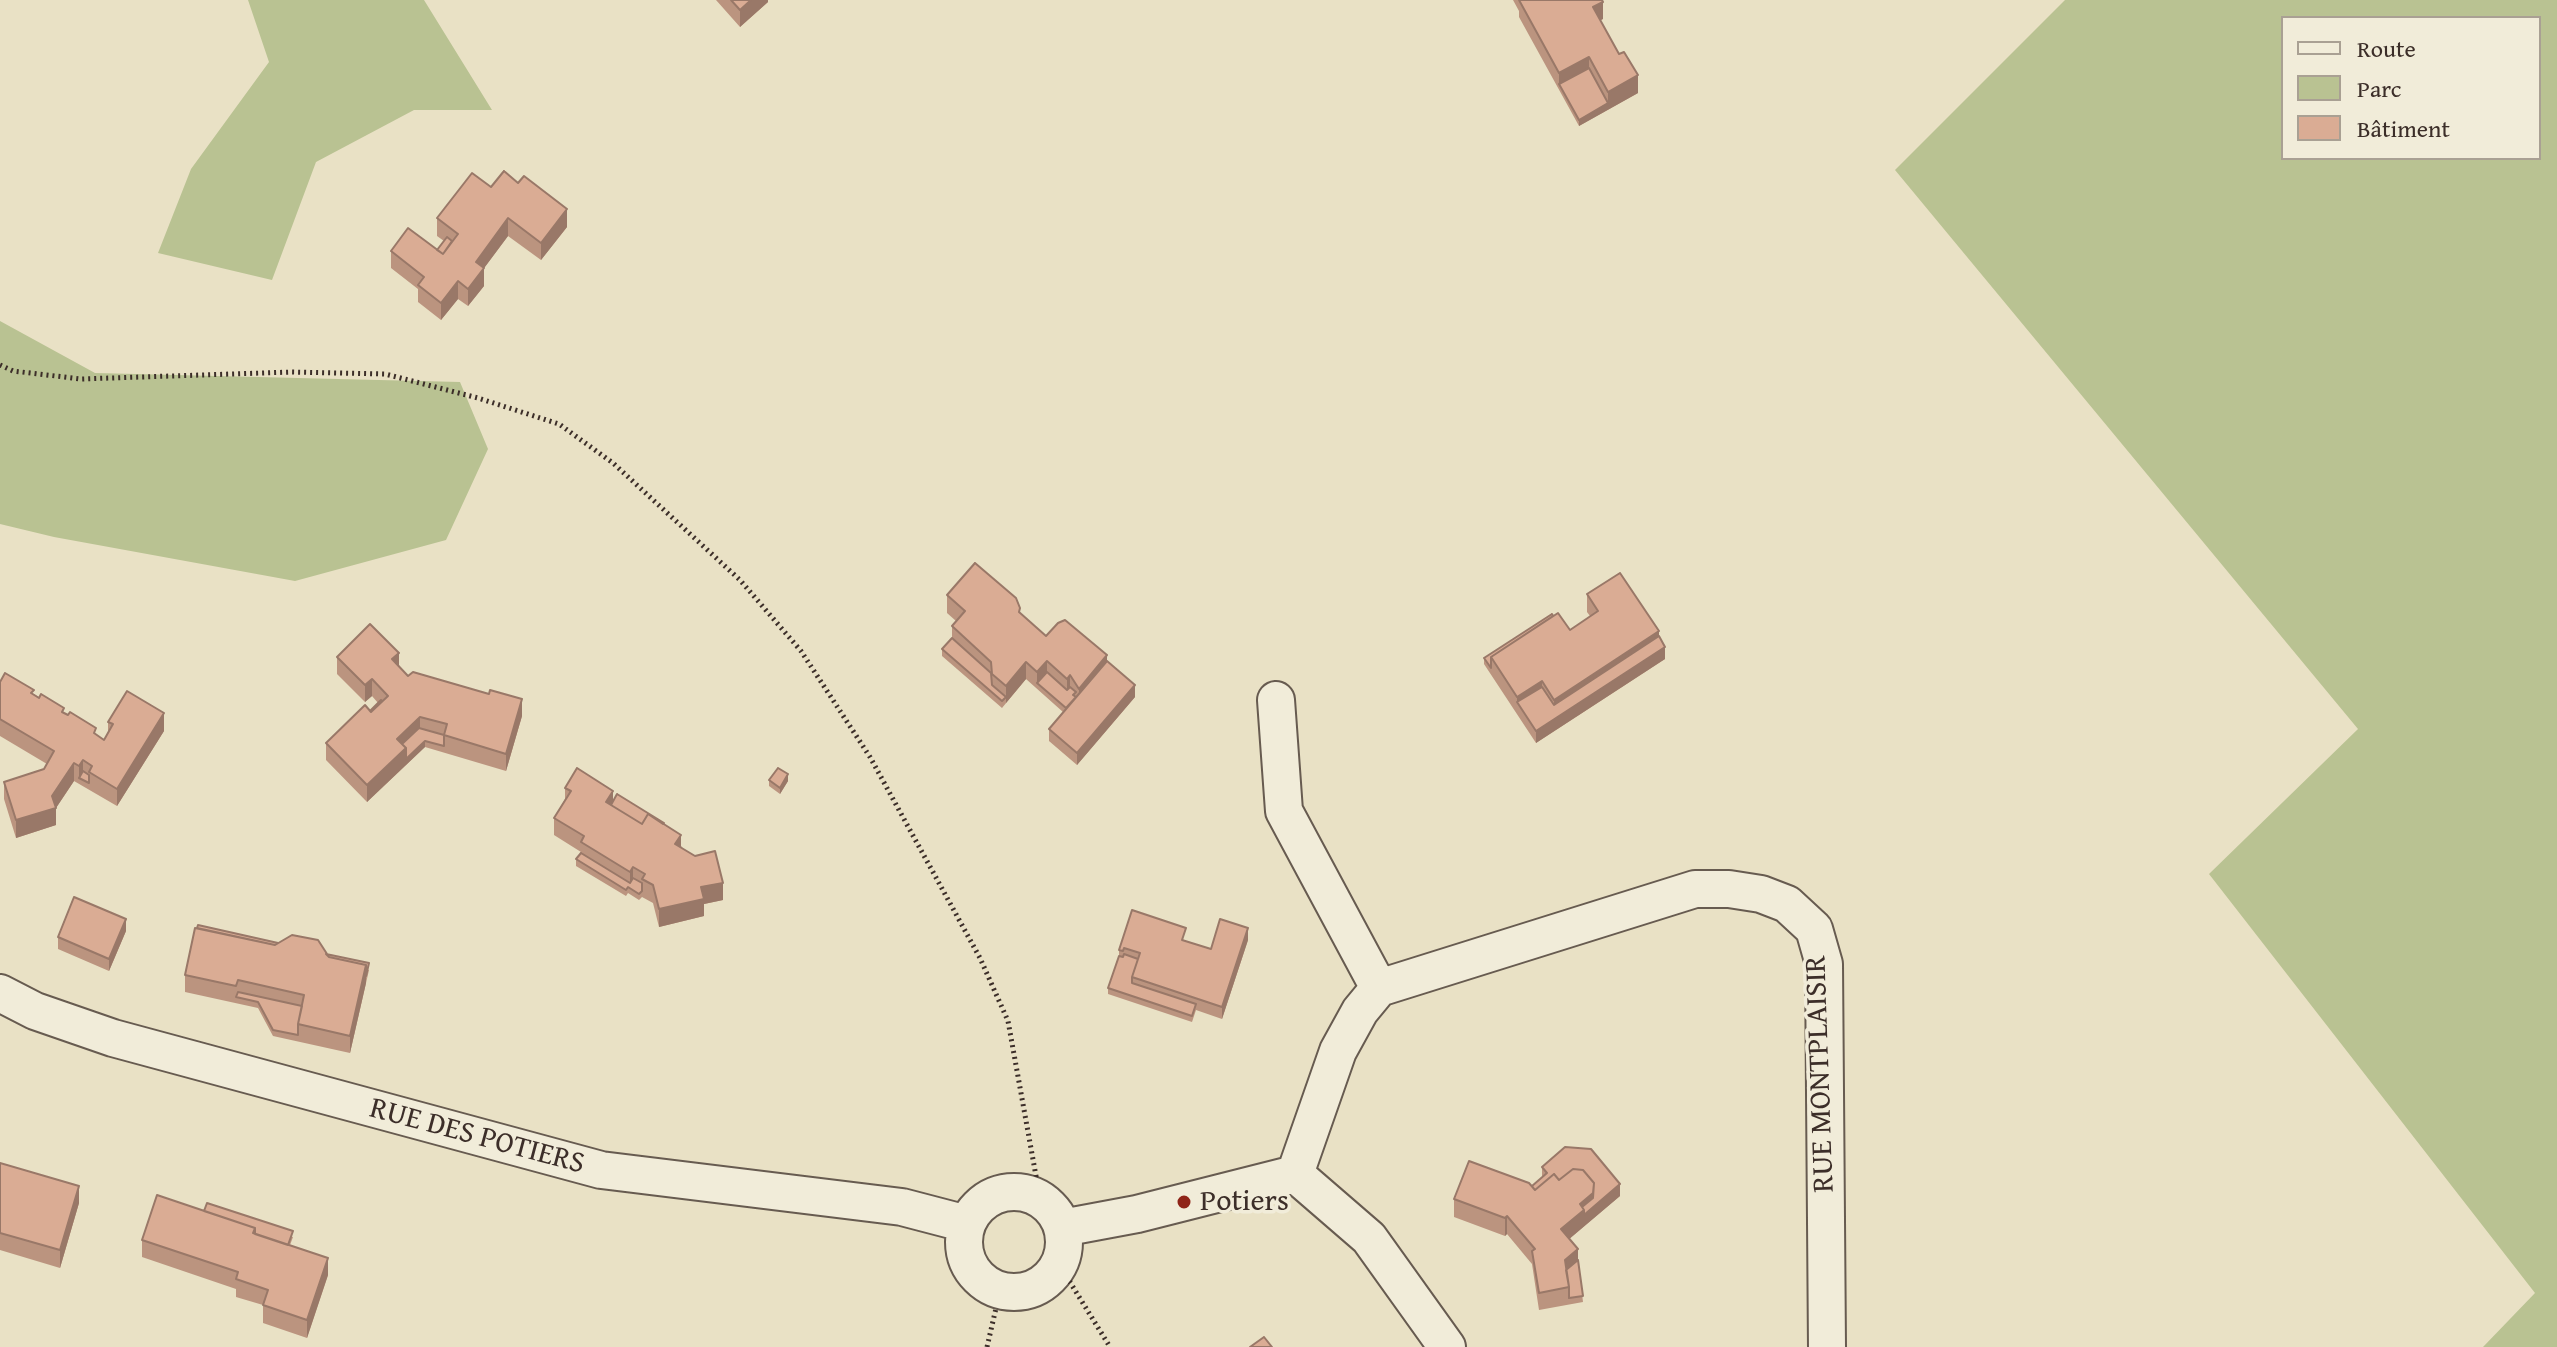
<!DOCTYPE html>
<html>
<head>
<meta charset="utf-8">
<style>
  body { margin:0 }
  #map { position:relative; width:2557px; height:1347px; overflow:hidden; background:#e9e1c5; font-family:"Gentium Book Plus",serif }
  canvas { display:block }
  .legend { position:absolute; left:2281px; top:16px; width:260px; height:144px; box-sizing:border-box; background:#f1ecd9; border:2px solid #a9a093; margin:0; padding:10px 14px; list-style:none; font-size:24px; color:#3c2e29 }
  .legend li { display:flex; align-items:center; gap:16px; height:40px }
  .legend b { width:40px; border:2px solid #a9a093 }
</style>
</head>
<body>
<div id="map">
<canvas width="2557" height="1347"></canvas>
<ul class="legend">
<li><b style="height:10px;background:#f1ecd9"></b>Route</li>
<li><b style="height:22px;background:#b9c292"></b>Parc</li>
<li><b style="height:22px;background:#daac94"></b>Bâtiment</li>
</ul>
</div>
<script>
const context = document.querySelector('canvas').getContext('2d');
context.lineJoin = 'round';
function fillPath(path, color) { context.fillStyle = color; context.fill(path, 'evenodd'); }
const shape = rows => new Path2D(rows.map(r => 'M' + r).join(''));
function trace(path, color, width, dash) { context.strokeStyle = color; context.lineWidth = width; context.lineCap = dash ? 'butt' : 'round'; context.setLineDash(dash || []); context.stroke(path); }
function write(font, color, halo, rows, align = 'center') {
  context.font = font + ' "Gentium Book Plus",serif'; context.lineWidth = 7; context.setLineDash([]); context.textBaseline = 'middle'; context.strokeStyle = halo; context.fillStyle = color; for (const [text, x, y, turn = 0] of rows) {
    context.save(); context.translate(x, y); context.rotate((+turn || 0) * Math.PI / 180); context.textAlign = isNaN(turn) ? turn : align; if (halo) context.strokeText(text, 0, 0); context.fillText(text, 0, 0); context.restore();
  }
}
fillPath(shape([
  [248,0,424,0,492,110,414,110,316,162,272,280,158,253,191,169,269,62],
  [2065,0,2557,0,2557,1347,2483,1347,2535,1293,2209,874,2358,729,1895,170],
  [2283,18,2539,18,2539,158,2283,158],
  [0,321,95,373,460,382,488,449,446,540,295,581,54,537,0,524]
]), '#b9c292');
const street = shape([
  [1276,700,1284,811,1379,988],
  [0,993,35,1011,113,1038,601,1170,902,1207,967,1224],
  [1295,1174,1338,1051,1360,1011,1379,988,1695,889,1729,889,1761,894,1787,904,1814,929,1824,964,1827,1347],
  [1295,1174,1369,1238,1447,1347],
  '964 1242a50 50 0 1 1 100 0a50 50 0 1 1-100 0Z',
  [1062,1228,1137,1214,1295,1174]
]);
trace(street, '#675b50', 40);
trace(shape([
  [0,365,13,371,81,379,292,372,385,374,478,398,559,424,613,463,740,580,801,651,870,757,980,958,1008,1021,1036,1176,1031,1195],
  [1060,1266,1110,1347],
  [987,1347,1000,1291]
]), '#3c2e29', 5, [2, 4]);
trace(street, '#f1ecd9', 36);
fillPath(shape([
  [716,0,768,0,768,2,740,27],
  [1513,0,1602,0,1603,19,1600,20,1638,93,1579,126,1519,17,1519,11],
  [491,187,567,227,541,260,508,236,484,268,484,286,468,306,458,299,441,320,418,302,418,289,391,268,391,251,437,250,444,241,437,236,437,218],
  [1587,594,1659,636,1665,659,1536,743,1484,664,1484,658,1570,630,1590,616,1587,612],
  [947,595,1020,613,1046,636,1107,661,1135,697,1077,765,1049,741,1049,729,1063,712,1026,679,1002,708,942,656,942,649,952,638,952,626,956,621,947,613],
  [337,657,399,666,408,676,522,716,506,771,425,747,367,802,326,760,326,743,370,711,378,703,372,696,365,702,337,674],
  [0,682,34,694,64,713,104,740,108,732,108,722,164,731,117,806,74,781,56,808,56,825,16,838,4,799,4,782,44,769,47,764,0,736],
  [769,780,788,781,780,794,769,786],
  [565,788,613,799,664,824,723,900,704,904,704,916,659,927,653,903,642,897,639,900,628,893,626,896,576,866,576,859,581,852,554,835,554,818,565,799],
  [1132,910,1186,941,1211,949,1248,940,1222,1019,1196,1010,1192,1022,1108,994,1108,988,1119,956,1119,950],
  [126,931,109,971,58,949,58,937],
  [326,954,369,970,350,1053,273,1036,258,1008,185,992,185,975],
  [0,1163,79,1203,60,1268,0,1250],
  [1542,1167,1620,1196,1569,1239,1578,1260,1583,1302,1539,1310,1532,1264,1507,1234,1505,1236,1454,1217,1454,1199,1532,1186,1542,1178],
  [204,1211,293,1237,290,1245,328,1275,307,1338,263,1323,263,1305,236,1297,236,1289,142,1257,142,1240]
]), '#bb947f');
fillPath(shape([
  [751,0,768,0,768,2,740,27,740,10],
  [1603,2,1603,19,1593,24,1593,7],
  [1589,57,1589,74,1559,84,1559,90,1559,73],
  [1638,75,1638,93,1579,126,1579,120,1608,103,1608,92],
  [567,209,567,227,541,260,541,243],
  [508,218,508,236,476,279,476,262],
  [484,268,484,286,468,306,468,289],
  [458,281,458,299,441,320,441,303],
  [1659,631,1659,648,1554,717,1554,700],
  [1665,647,1665,659,1536,743,1536,731],
  [399,653,399,670,392,659],
  [1107,655,1107,673,1079,700,1079,689],
  [1047,661,1047,678,1037,683,1037,672],
  [1026,662,1026,679,1006,703,1006,686],
  [1070,675,1070,693,1067,696,1067,679],
  [372,679,372,696,365,702,365,685],
  [1542,681,1542,699,1517,702,1517,697],
  [1135,685,1135,697,1077,765,1077,753],
  [522,699,522,716,506,771,506,754],
  [164,713,164,731,117,806,117,789],
  [420,717,420,734,400,753,397,739],
  [425,741,425,747,367,802,367,785,406,748],
  [83,760,83,777,79,778,79,766],
  [74,763,74,781,56,808,56,825,16,838,16,820,52,796],
  [788,774,788,781,780,794,780,788],
  [613,791,613,808,606,802],
  [681,835,681,852,675,844],
  [633,867,633,884,630,889,630,872],
  [723,883,723,900,704,904,704,916,659,927,659,909,701,887],
  [126,919,126,931,109,971,109,959],
  [1248,928,1248,940,1222,1019,1222,1007],
  [366,965,366,983,350,1053,350,1036],
  [1620,1184,1620,1196,1561,1246,1561,1229,1580,1204,1593,1193],
  [79,1186,79,1203,60,1268,60,1250],
  [1507,1216,1507,1234,1505,1236,1505,1218],
  [1578,1249,1578,1266,1566,1276,1565,1260],
  [328,1258,328,1275,307,1338,307,1320]
]), '#997868');
const building = shape([
  [731,0,751,0,740,10,731,0],
  [1519,0,1602,0,1603,2,1593,7,1619,54,1624,52,1638,75,1608,92,1589,57,1559,73,1519,0],
  [1589,68,1608,103,1579,120,1559,84,1589,68],
  [504,171,518,183,524,176,567,209,541,243,508,218,476,262,484,268,468,289,458,281,441,303,418,285,424,277,391,251,408,228,443,254,458,234,437,218,472,173,491,187,504,171],
  [447,237,452,241,443,254,437,250,447,237],
  [975,563,1016,598,1020,608,1019,612,1046,636,1058,623,1065,620,1107,655,1079,689,1070,675,1067,679,1047,661,1037,672,1026,662,1006,686,992,674,991,662,952,626,965,611,947,595,975,563],
  [1620,573,1659,631,1554,700,1542,681,1517,697,1491,657,1558,613,1570,630,1598,611,1587,594,1620,573],
  [1552,614,1553,616,1491,657,1491,668,1484,658,1552,614],
  [370,624,399,653,392,659,408,676,413,672,489,694,490,690,522,699,506,754,444,735,447,724,420,717,397,739,406,748,367,785,326,743,365,705,371,712,388,696,372,679,365,685,337,657,370,624],
  [1659,636,1665,647,1536,731,1517,702,1542,687,1554,705,1659,636],
  [952,638,991,673,992,685,1006,697,1002,701,942,649,952,638],
  [1107,661,1135,685,1077,753,1049,729,1107,661],
  [1047,672,1067,690,1070,687,1076,692,1073,695,1076,697,1066,708,1037,683,1047,672],
  [5,673,34,690,31,693,39,698,41,694,64,708,62,712,68,715,70,712,96,728,94,733,104,740,113,724,108,722,127,691,164,713,117,789,89,772,92,766,83,760,79,766,74,763,52,796,56,808,16,820,4,782,44,769,54,751,0,719,0,682,5,673],
  [381,700,382,701,371,712,370,711,381,700],
  [419,728,444,735,444,746,425,741,406,759,406,748,402,744,419,728],
  [577,768,613,791,606,802,642,824,648,814,681,835,675,844,695,856,715,851,723,883,701,887,704,899,659,909,653,885,642,879,645,874,633,867,630,872,581,842,584,836,554,818,571,791,565,788,577,768],
  [778,768,788,774,780,788,769,780,778,768],
  [83,771,89,775,89,783,79,778,83,771],
  [617,794,664,823,663,824,648,814,642,824,611,805,617,794],
  [581,853,630,883,633,878,642,883,642,891,639,894,628,887,626,890,576,859,581,853],
  [74,897,126,919,109,959,58,937,74,897],
  [1132,910,1186,928,1182,940,1211,949,1220,919,1248,928,1222,1007,1132,977,1140,953,1124,948,1123,951,1119,950,1132,910],
  [198,925,278,943,275,945,197,928,198,925],
  [195,928,275,945,292,935,318,940,329,957,366,965,350,1036,298,1024,304,995,238,980,236,986,185,975,195,928],
  [326,954,369,963,366,976,366,965,329,957,326,954],
  [1124,954,1138,959,1132,977,1132,983,1196,1004,1192,1016,1108,988,1119,956,1123,957,1124,954],
  [238,992,302,1006,298,1024,298,1035,273,1030,258,1002,236,997,238,992],
  [1565,1147,1591,1149,1620,1184,1584,1215,1584,1210,1582,1207,1593,1198,1594,1183,1583,1170,1573,1169,1559,1180,1554,1174,1535,1190,1532,1186,1547,1173,1542,1167,1565,1147],
  [1469,1161,1529,1183,1535,1190,1554,1174,1559,1180,1573,1169,1583,1170,1594,1183,1593,1193,1580,1204,1584,1210,1561,1229,1578,1249,1565,1260,1569,1287,1539,1293,1532,1251,1535,1249,1507,1216,1505,1218,1454,1199,1469,1161],
  [0,1163,79,1186,60,1250,0,1233,0,1163],
  [157,1195,255,1228,253,1233,328,1258,307,1320,263,1305,268,1290,236,1279,238,1272,142,1240,157,1195],
  [207,1203,293,1231,288,1245,255,1234,255,1228,204,1211,207,1203],
  [1578,1260,1583,1296,1569,1298,1569,1287,1566,1270,1578,1260],
  [1264,1337,1272,1347,1250,1347,1264,1337]
]);
fillPath(building, '#daac94');
trace(building, '#997868', 2);
for (const [x, y, r, color] of [
  [1184,1202,8,"#8f2418"]
]) { const dot = new Path2D(); dot.arc(x, y, r, 0, 2 * Math.PI); context.fillStyle = color; context.fill(dot); trace(dot, '#f1ecd9', 3); }
write('30px', '#3c2e29', '#f1ecd9', [
  ["RUE MONTPLAISIR",1821,1074,-92],
  ["RUE DES POTIERS",477,1137,15]
]);
write('30px', '#3c2e29', '#f1ecd9', [
  ["Potiers",1200,1202]
], 'left');
</script>
</body>
</html>
